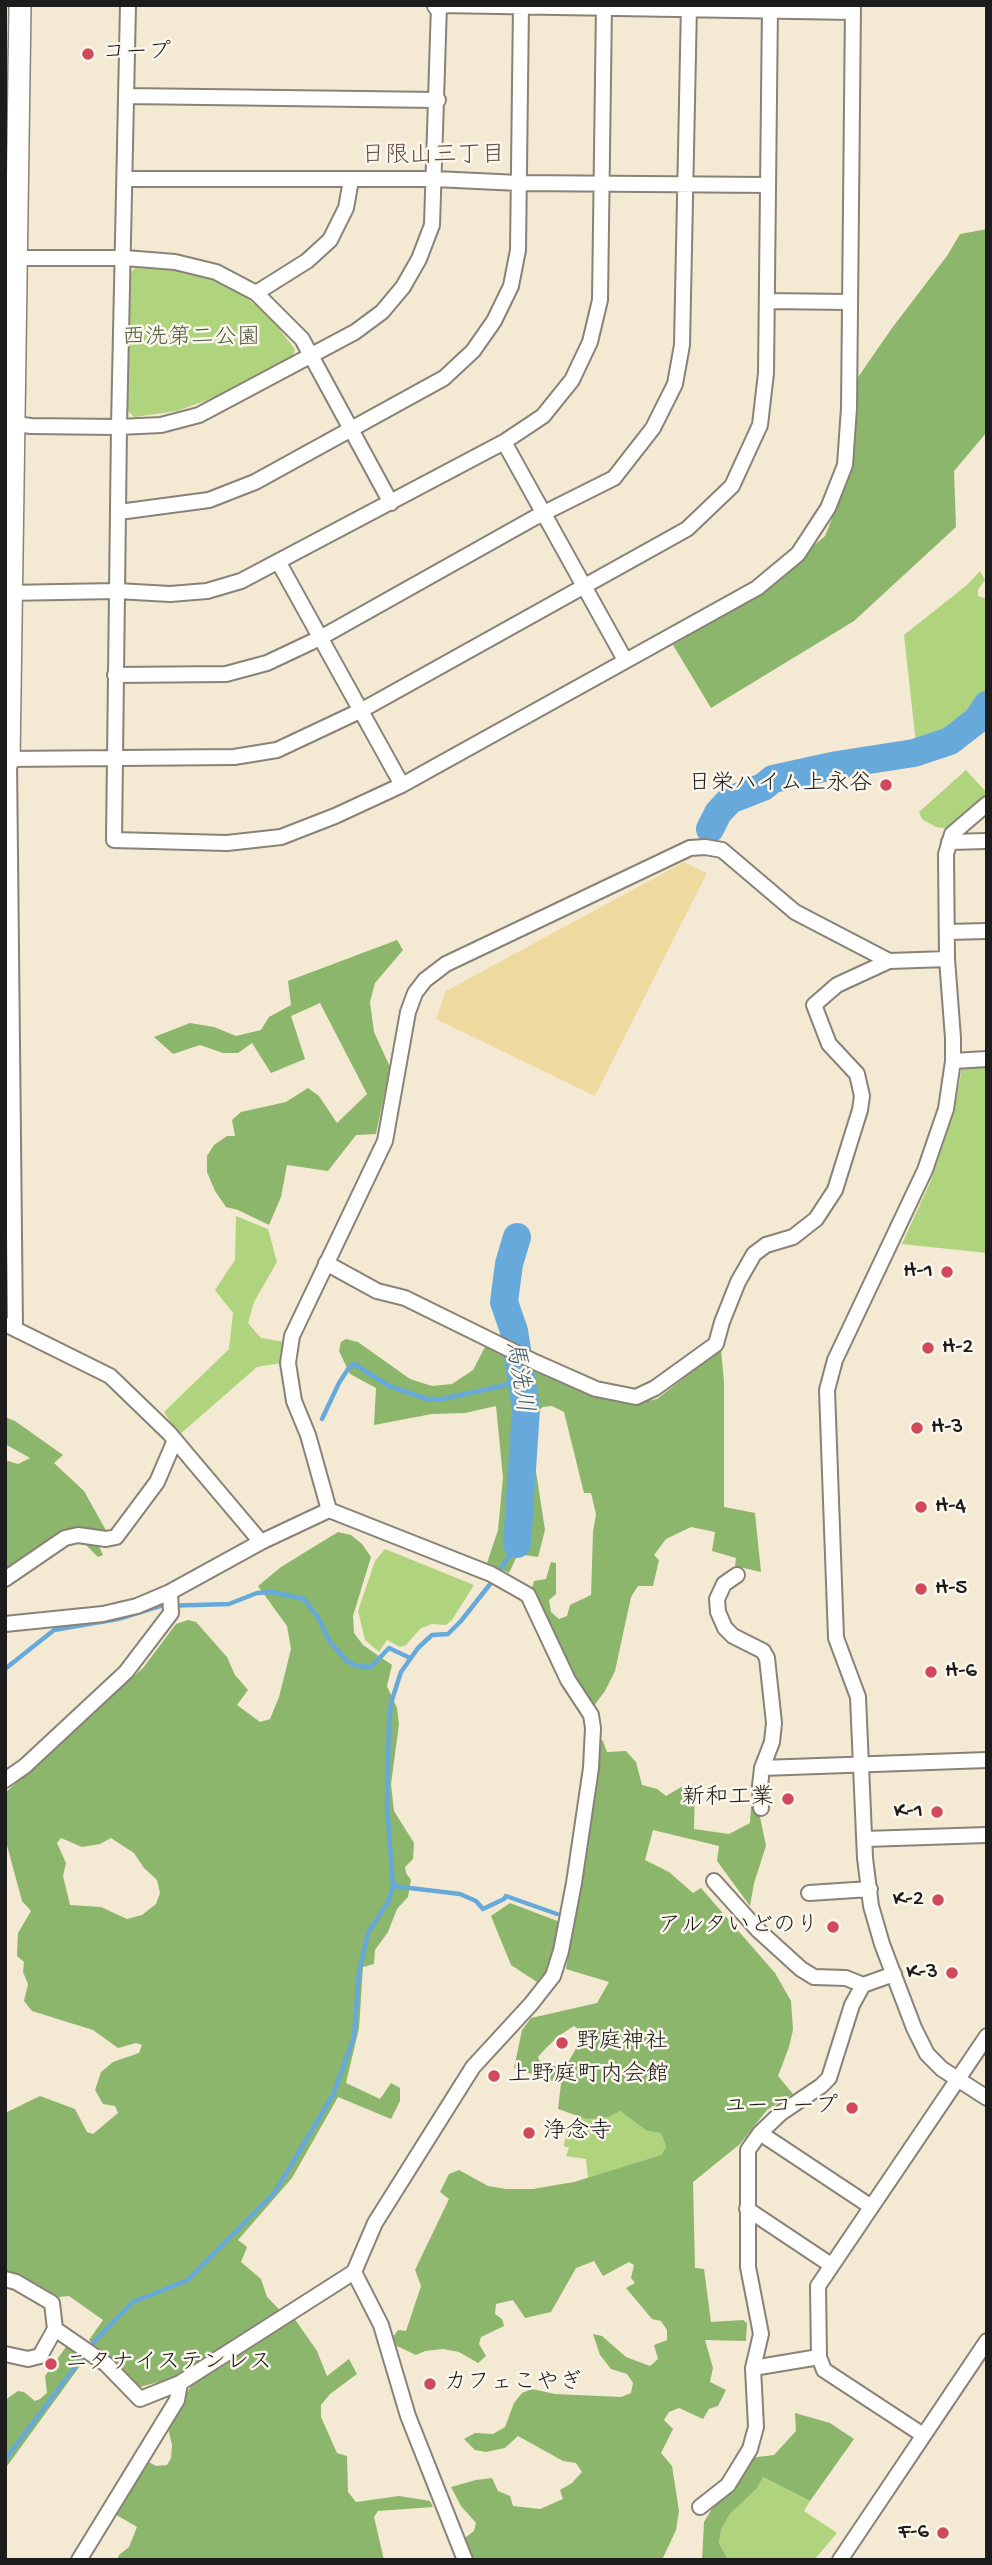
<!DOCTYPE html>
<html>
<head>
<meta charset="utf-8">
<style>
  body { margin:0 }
  #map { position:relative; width:992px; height:2565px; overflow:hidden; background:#f4e9d2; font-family:"Gochi Hand",sans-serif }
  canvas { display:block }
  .frame { position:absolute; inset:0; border:7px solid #1c1c1c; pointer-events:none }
</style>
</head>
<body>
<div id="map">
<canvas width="992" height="2565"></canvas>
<div class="frame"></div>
</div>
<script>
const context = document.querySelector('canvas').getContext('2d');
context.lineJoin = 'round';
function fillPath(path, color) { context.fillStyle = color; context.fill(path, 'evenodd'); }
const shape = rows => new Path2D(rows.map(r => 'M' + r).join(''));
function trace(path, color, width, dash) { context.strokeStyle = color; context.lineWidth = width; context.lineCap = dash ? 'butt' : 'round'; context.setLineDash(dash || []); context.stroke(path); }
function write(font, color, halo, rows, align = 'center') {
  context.font = font + ' "Gochi Hand","Klee One",sans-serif'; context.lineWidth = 5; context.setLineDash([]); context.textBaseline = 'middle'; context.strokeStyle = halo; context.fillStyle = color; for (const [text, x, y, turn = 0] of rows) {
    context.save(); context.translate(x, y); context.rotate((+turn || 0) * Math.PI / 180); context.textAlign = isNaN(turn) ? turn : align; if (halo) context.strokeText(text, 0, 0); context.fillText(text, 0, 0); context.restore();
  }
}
fillPath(shape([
  [135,268,176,270,215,280,246,297,272,320,295,349,293,356,224,394,177,411,134,417,127,410,128,275],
  [980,571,985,580,978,590,978,596,987,599,987,697,973,717,953,734,916,744,904,635,967,585],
  [966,770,987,793,949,829,936,827,922,819,919,812],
  [987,1065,987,1253,902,1244,931,1180,954,1113,962,1067],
  [236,1216,268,1229,277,1262,254,1302,248,1323,261,1338,285,1342,281,1363,257,1367,179,1435,164,1412,229,1349,233,1313,215,1290,235,1260],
  [385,1549,474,1585,452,1620,446,1625,432,1624,421,1628,406,1645,400,1647,387,1640,379,1652,365,1640,358,1611,375,1561],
  [620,2111,647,2131,661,2133,666,2147,661,2155,588,2178,586,2159,566,2156,569,2148,564,2146,567,2129,572,2128,576,2115,587,2119],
  [763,2477,810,2501,804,2511,837,2533,814,2560,728,2560,719,2543,721,2530,730,2514,757,2487]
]), '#b0d47d');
fillPath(shape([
  [987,229,987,432,954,471,956,527,854,621,711,708,673,645,753,597,825,536,851,472,854,383,892,328,947,256,960,234],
  [397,940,403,950,375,983,370,1002,374,1032,390,1067,376,1134,356,1135,328,1171,287,1165,281,1197,269,1225,238,1210,226,1207,215,1191,207,1172,207,1156,214,1145,227,1136,235,1136,232,1120,241,1112,286,1102,308,1088,319,1096,337,1123,367,1094,320,1003,291,1016,305,1059,271,1073,252,1043,238,1053,223,1053,200,1045,173,1054,154,1037,190,1023,214,1027,236,1036,261,1030,269,1017,291,1005,288,981],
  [346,1339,358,1342,410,1379,432,1386,452,1384,473,1370,485,1347,584,1392,610,1400,637,1403,657,1399,721,1349,724,1382,724,1507,755,1513,761,1572,735,1566,736,1558,712,1551,715,1532,691,1527,666,1539,654,1555,659,1560,653,1586,638,1586,631,1597,615,1671,605,1691,593,1707,565,1664,532,1588,534,1581,546,1579,551,1562,556,1563,556,1594,549,1600,551,1612,559,1619,567,1616,570,1605,591,1595,593,1532,596,1514,591,1493,584,1493,564,1412,552,1406,543,1407,538,1411,535,1465,545,1530,538,1557,518,1554,509,1573,487,1563,498,1530,503,1477,496,1406,465,1413,432,1414,374,1425,376,1388,350,1374,339,1351,341,1342],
  [5,1417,15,1421,63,1455,54,1463,84,1491,108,1534,98,1544,103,1555,98,1557,81,1540,59,1542,5,1586,5,1460,18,1464,30,1458,5,1444],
  [338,1532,351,1535,362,1544,371,1557,353,1616,354,1633,363,1645,392,1665,387,1686,397,1708,399,1724,391,1784,394,1811,414,1843,413,1859,405,1867,406,1873,411,1880,408,1897,397,1909,388,1932,375,1950,374,1964,363,1967,359,2028,346,2083,380,2099,391,2083,400,2088,400,2101,391,2119,338,2097,292,2178,238,2240,247,2247,241,2262,261,2279,267,2297,280,2310,181,2376,140,2387,89,2340,103,2320,69,2296,59,2297,35,2283,5,2270,5,2113,40,2096,75,2109,87,2132,93,2134,118,2113,115,2106,103,2104,95,2090,101,2072,113,2062,139,2053,142,2045,136,2043,118,2048,93,2030,32,2011,24,2001,28,1984,23,1972,24,1962,17,1956,18,1933,31,1911,22,1901,5,1838,5,1793,143,1668,176,1624,188,1620,196,1622,227,1657,235,1675,248,1690,237,1705,260,1722,270,1719,279,1697,291,1649,287,1626,258,1586,281,1567],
  [61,1838,82,1847,100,1844,111,1838,134,1853,144,1868,157,1880,160,1893,156,1904,142,1915,127,1919,101,1907,70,1905,63,1876,66,1863,57,1843],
  [597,1737,603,1741,607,1752,626,1751,636,1762,642,1785,657,1789,666,1796,683,1786,695,1788,694,1829,729,1834,750,1823,751,1806,758,1807,766,1846,754,1883,750,1906,717,1861,719,1846,653,1830,645,1860,669,1872,693,1893,701,1888,775,1973,791,2001,793,2030,789,2047,778,2076,793,2094,767,2110,740,2144,693,2182,695,2268,704,2269,711,2322,743,2320,747,2323,746,2341,705,2340,713,2368,710,2382,726,2390,718,2406,709,2409,703,2419,679,2408,669,2412,664,2420,673,2429,661,2453,672,2466,679,2511,676,2530,662,2560,467,2560,462,2540,474,2531,476,2523,461,2506,451,2487,476,2480,492,2478,498,2491,510,2496,513,2506,540,2509,563,2499,560,2490,572,2483,582,2472,576,2463,563,2461,518,2436,505,2448,486,2452,475,2450,464,2439,475,2433,493,2434,505,2427,514,2403,522,2393,532,2389,555,2394,621,2397,631,2393,633,2383,627,2374,611,2369,600,2355,593,2334,602,2336,626,2357,650,2366,658,2359,654,2345,667,2340,667,2330,661,2321,652,2319,626,2288,635,2283,631,2278,634,2265,629,2262,603,2276,594,2261,576,2268,551,2312,525,2318,513,2300,496,2304,495,2314,502,2319,504,2326,481,2337,479,2344,486,2356,478,2363,459,2352,443,2349,425,2351,416,2355,397,2346,393,2337,398,2330,406,2331,421,2286,415,2270,449,2199,440,2192,449,2174,459,2170,488,2186,506,2189,533,2189,574,2182,661,2155,666,2147,661,2133,647,2131,620,2111,608,2117,587,2119,558,2109,561,2084,514,2068,522,2030,531,2018,597,2003,609,1982,566,1969,579,1885],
  [574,2026,582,2032,583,2036,566,2066,548,2066,539,2060,538,2057,546,2048,560,2035],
  [510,1903,560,1922,548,1972,540,1984,511,1965,491,1916],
  [294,2318,317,2351,327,2376,349,2359,357,2374,330,2394,321,2405,321,2417,337,2453,347,2456,348,2492,356,2502,399,2496,430,2501,433,2507,378,2511,374,2517,384,2560,117,2560,119,2555,129,2547,137,2527,113,2513,145,2460,156,2466,167,2465,171,2458,172,2445,167,2424,191,2386],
  [66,2347,85,2359,5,2469,5,2400,18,2391,24,2392,35,2401,40,2399,47,2393,45,2376],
  [795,2413,830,2423,854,2439,810,2501,763,2477,757,2488,730,2514,721,2530,719,2543,728,2560,702,2560,704,2522,719,2497,749,2458,774,2455,796,2431]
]), '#8cb66c');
fillPath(shape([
  [684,862,707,873,595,1096,436,1019,446,991]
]), '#eeda9e');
trace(shape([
  [322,1419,339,1383,348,1369,354,1364,389,1386,427,1399,442,1399,502,1386,521,1377],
  [5,1669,54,1630,118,1619,160,1606,229,1604,257,1593,272,1592,304,1599,317,1616,330,1642,347,1661,356,1666,371,1667,389,1648,410,1658],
  [393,1886,460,1894,476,1901,483,1909,504,1899,506,1896,557,1914],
  [5,2460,93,2343,133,2302,188,2280,275,2192,333,2095,354,2037,359,1972,368,1933,388,1902,393,1886,387,1805,389,1725,391,1703,401,1672,418,1648,432,1635,448,1634,461,1621,491,1583,517,1544]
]), '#67a9db', 4.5);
trace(shape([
  [710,829,718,813,730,800,763,787,773,779,837,765,914,753,950,741,977,720,987,705],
  [517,1544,526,1409,514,1331,504,1302,509,1264,517,1237]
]), '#67a9db', 28);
const street = shape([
  [128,5,119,427,114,840,227,843,281,837,335,816,402,785,757,588,798,554,828,508,845,465,849,408,853,5],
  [127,96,438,100],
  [126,179,435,179,519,183,768,185],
  [5,258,125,258,175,262,216,272,256,293,302,339,391,503],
  [256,293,307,261,330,240,346,208,351,180],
  [767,301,849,302],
  [6,423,31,426,119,427,161,425,199,415,355,332,382,312,403,287,419,259,432,225,439,5,853,12],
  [504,442,625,660],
  [119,512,209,500,255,482,444,378,473,351,494,321,511,286,518,250,521,5],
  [279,563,402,785],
  [5,593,117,591,170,594,207,591,241,581,504,442,543,416,572,380,590,342,600,300,604,5],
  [115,675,226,674,267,663,320,638,534,518,614,478,653,428,675,384,682,345,689,5],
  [5,759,234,757,277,750,362,710,687,529,732,486,760,425,766,373,770,5],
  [9,760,15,1329],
  [987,804,952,834,946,854,947,959,953,1038,953,1061,946,1109,925,1170,835,1360,827,1390,836,1638,858,1697,865,1858,871,1906,882,1944,914,2028,927,2054,942,2069,987,2098],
  [949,842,987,841],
  [947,932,987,931],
  [953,1061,987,1059],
  [326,1263,377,1291,405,1298,535,1362,596,1389,636,1397,655,1388,716,1344,722,1322,738,1282,754,1254,766,1245,793,1237,816,1219,835,1190,860,1110,862,1096,857,1074,829,1044,814,1005,837,985,889,961],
  [7,1325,110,1376,169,1433,261,1542],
  [329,1510,308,1435,294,1401,288,1363,292,1336,385,1141,408,1012,415,993,425,980,446,964,690,848,705,847,722,850,795,912,889,961,947,959],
  [737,1575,724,1584,717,1599,718,1612,725,1628,733,1636,763,1651,767,1658,774,1723,772,1742,762,1768,760,1786,761,1808],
  [5,1579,65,1538,78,1535,106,1539,116,1537,157,1482,175,1440],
  [5,1624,103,1614,137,1606,170,1592,261,1542,329,1510,491,1574,528,1595,568,1680,591,1715,593,1728,591,1768,574,1883,561,1951,553,1976,531,2004,473,2067,375,2223,354,2272,180,2383,177,2400,79,2560],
  [762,1768,987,1760],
  [5,1780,25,1766,126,1672,171,1613,170,1592],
  [865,1839,987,1835],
  [714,1881,758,1930,801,1969,814,1977,846,1978,863,1985],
  [809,1893,870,1889],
  [760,2133,870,2206],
  [747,2209,831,2265],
  [354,2272,381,2325,408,2416,465,2560],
  [5,2279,16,2282,52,2303,55,2329,106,2364,140,2399,180,2383],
  [5,2354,28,2359,40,2356,55,2329],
  [753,2368,819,2357],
  [923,2435,824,2370,819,2357,818,2286,987,2036],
  [700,2507,728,2485,750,2449,756,2427,753,2368,761,2334,748,2267,748,2150,760,2133,781,2113,821,2086,829,2078,852,2005,863,1985,894,1974],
  [840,2560,987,2341]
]);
const secondary = shape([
  [438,5,439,5],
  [9,760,20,5]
]);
trace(street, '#888277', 18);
trace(secondary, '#888277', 24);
trace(street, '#fff', 14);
trace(secondary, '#fff', 21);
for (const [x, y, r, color] of [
  [88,54,7,"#d1495b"],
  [886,785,7,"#d1495b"],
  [947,1272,7,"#d1495b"],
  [928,1348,7,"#d1495b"],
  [917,1428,7,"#d1495b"],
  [921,1507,7,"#d1495b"],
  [921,1589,7,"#d1495b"],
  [931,1672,7,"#d1495b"],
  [788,1799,7,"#d1495b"],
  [937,1812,7,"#d1495b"],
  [938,1900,7,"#d1495b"],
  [833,1927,7,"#d1495b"],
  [952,1973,7,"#d1495b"],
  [562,2043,7,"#d1495b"],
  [494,2076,7,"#d1495b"],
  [852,2108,7,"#d1495b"],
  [529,2133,7,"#d1495b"],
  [51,2364,7,"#d1495b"],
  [430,2384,7,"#d1495b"],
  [943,2533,7,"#d1495b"]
]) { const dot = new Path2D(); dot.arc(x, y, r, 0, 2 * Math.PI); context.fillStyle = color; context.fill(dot); trace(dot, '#fbf7ec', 2.5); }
write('23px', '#1c1c1c', '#fbf7ec', [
  ["コープ",102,54],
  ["日栄ハイム上永谷",872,785,"right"],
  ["H-1",933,1272,"right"],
  ["H-2",942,1348],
  ["H-3",931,1428],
  ["H-4",935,1507],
  ["H-5",935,1589],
  ["H-6",945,1672],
  ["新和工業",774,1799,"right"],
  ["K-1",923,1812,"right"],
  ["K-2",924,1900,"right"],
  ["アルタいどのり",819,1927,"right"],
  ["K-3",938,1973,"right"],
  ["野庭神社",576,2043],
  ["上野庭町内会館",508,2076],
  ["ユーコープ",838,2108,"right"],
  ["浄念寺",543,2133],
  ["ニタナイステンレス",65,2364],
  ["カフェこやぎ",444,2384],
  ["F-6",929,2533,"right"]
], 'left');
write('23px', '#505c3e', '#fbf7ec', [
  ["西洗第二公園",191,339]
]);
write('24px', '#654f47', '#fbf7ec', [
  ["日限山三丁目",433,157]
]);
write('italic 24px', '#3e5b72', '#fbf7ec', [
  ["馬洗川",517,1377,81]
]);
</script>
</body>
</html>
